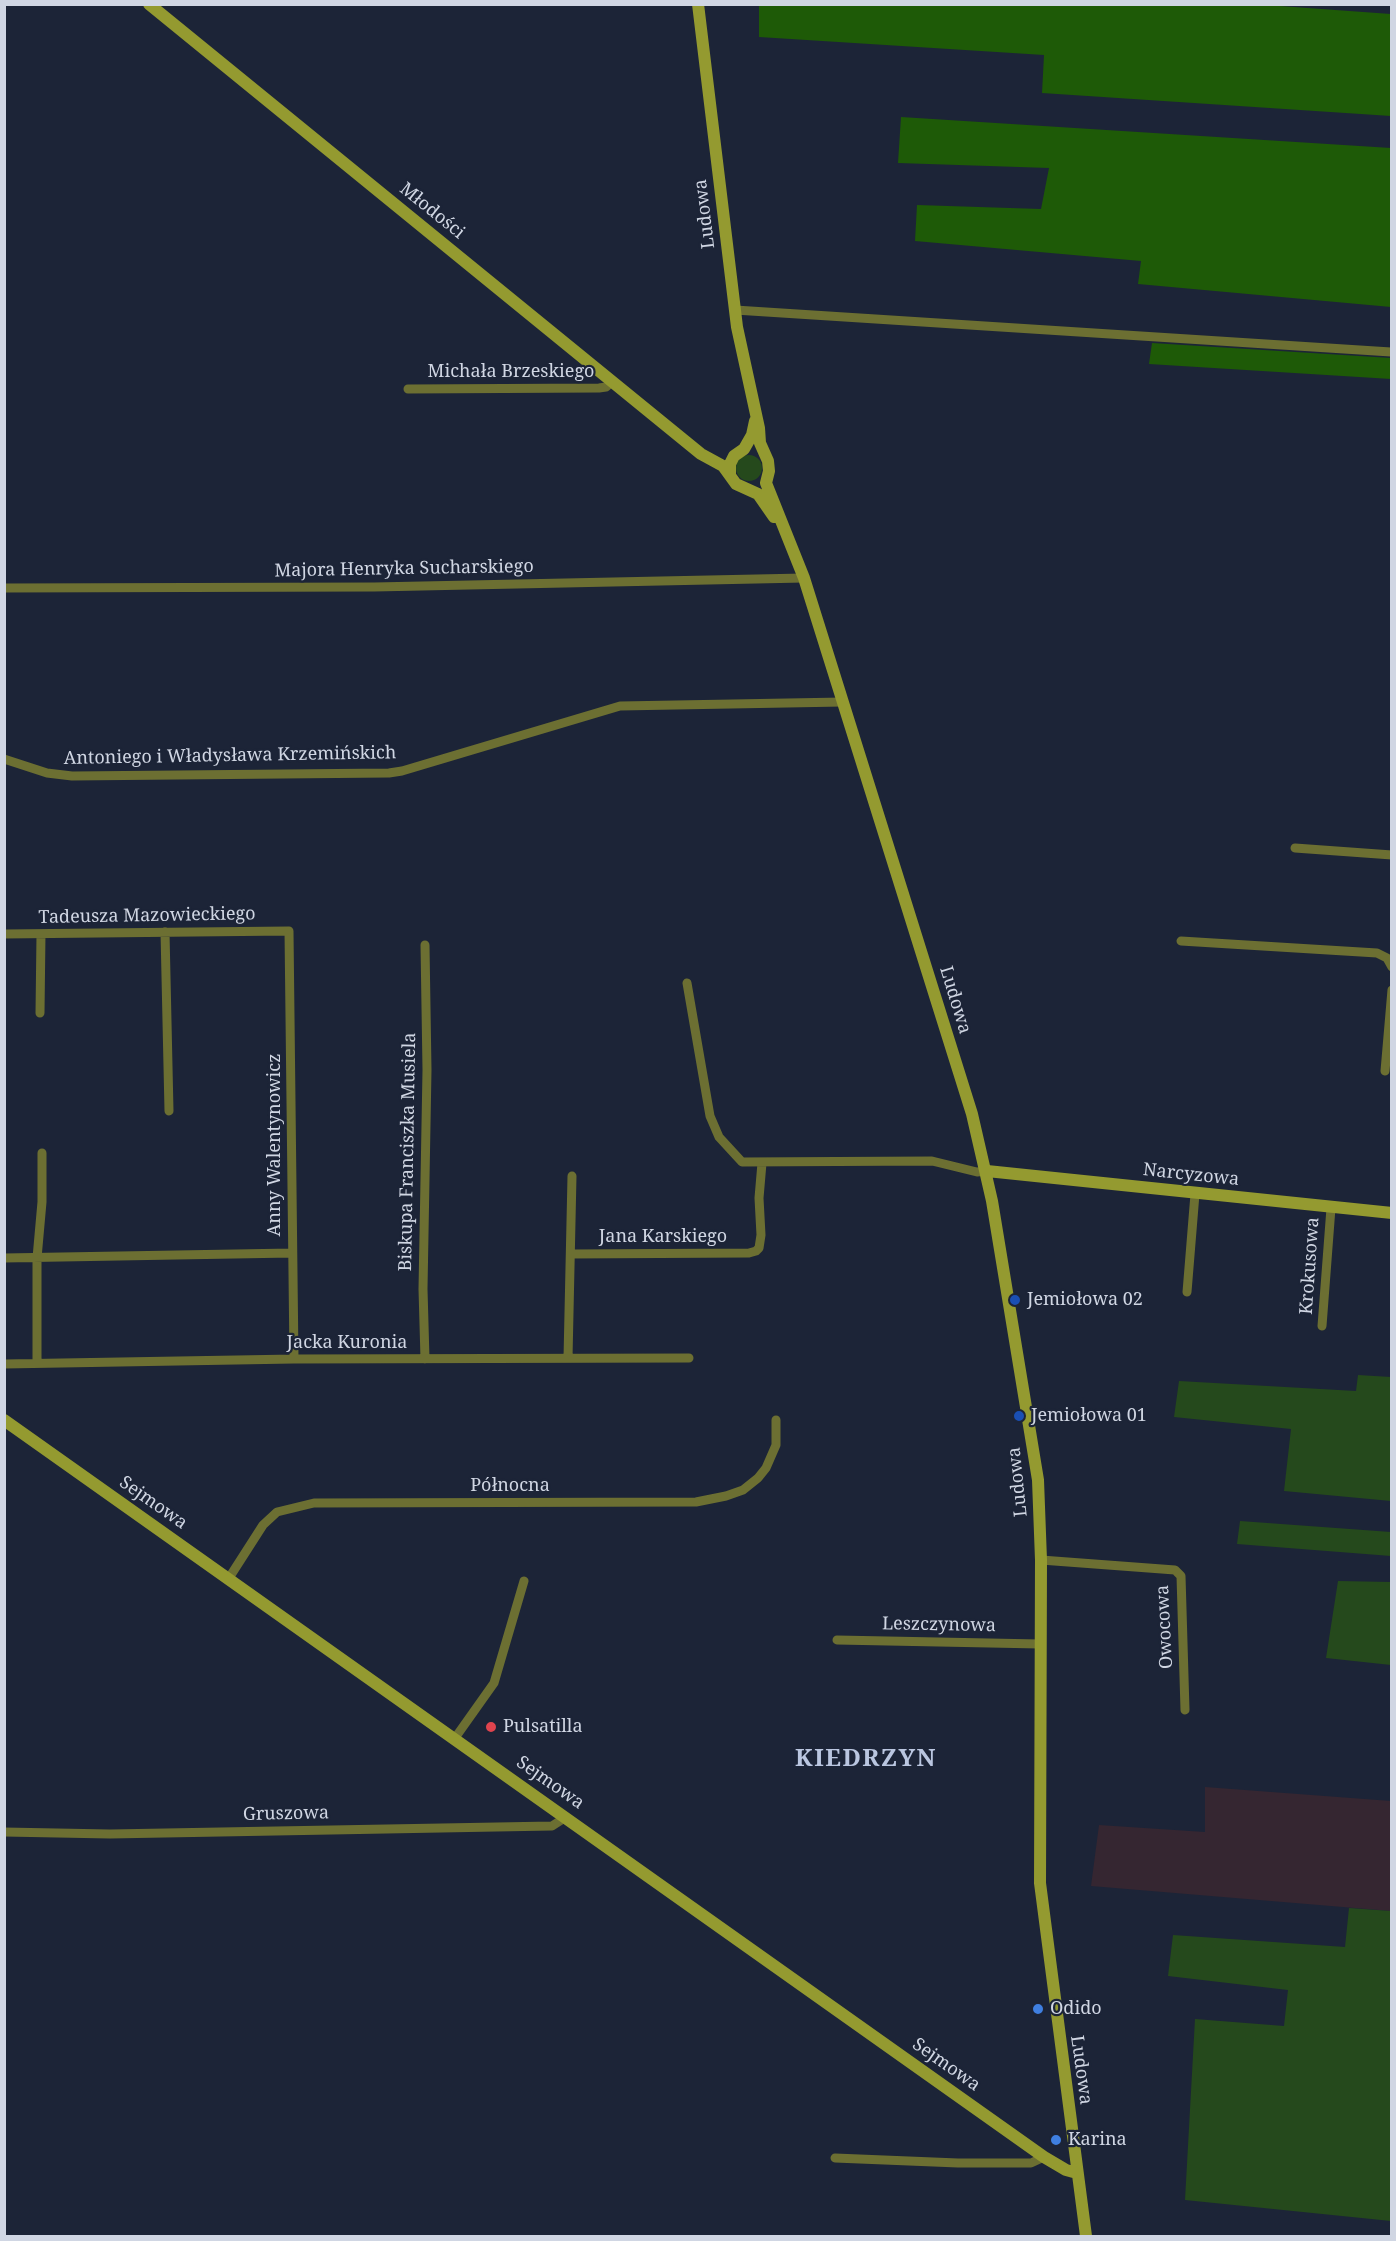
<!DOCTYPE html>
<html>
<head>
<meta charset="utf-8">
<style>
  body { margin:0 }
  #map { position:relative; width:1396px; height:2241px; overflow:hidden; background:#1c2437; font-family:"Noto Serif",serif }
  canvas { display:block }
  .frame { position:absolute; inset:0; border:6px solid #d0d6e3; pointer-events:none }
</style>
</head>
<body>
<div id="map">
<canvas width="1396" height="2241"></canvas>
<div class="frame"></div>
</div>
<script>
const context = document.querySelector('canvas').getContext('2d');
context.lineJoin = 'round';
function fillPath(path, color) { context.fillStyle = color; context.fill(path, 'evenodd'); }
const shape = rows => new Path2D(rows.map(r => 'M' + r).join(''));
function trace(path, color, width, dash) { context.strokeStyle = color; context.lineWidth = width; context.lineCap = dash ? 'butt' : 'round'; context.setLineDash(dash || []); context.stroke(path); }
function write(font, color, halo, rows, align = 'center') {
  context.font = font + ' "Noto Serif",serif'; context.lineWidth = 4.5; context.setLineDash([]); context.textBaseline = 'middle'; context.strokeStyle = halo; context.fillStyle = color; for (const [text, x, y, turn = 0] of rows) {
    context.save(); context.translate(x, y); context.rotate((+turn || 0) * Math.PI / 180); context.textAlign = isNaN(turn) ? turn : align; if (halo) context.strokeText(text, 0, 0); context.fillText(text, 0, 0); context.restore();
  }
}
fillPath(shape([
  [1205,1787,1391,1801,1391,1911,1091,1886,1099,1825,1205,1832]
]), '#352631');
fillPath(shape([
  '736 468a13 13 0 1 1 26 0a13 13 0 1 1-26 0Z',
  [1358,1375,1391,1377,1391,1501,1284,1491,1291,1429,1174,1417,1179,1381,1356,1391],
  [1240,1521,1391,1532,1391,1556,1237,1544],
  [1338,1581,1391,1582,1391,1665,1326,1658],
  [1349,1908,1391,1911,1391,2221,1185,2200,1195,2019,1284,2026,1288,1990,1168,1976,1173,1935,1345,1947]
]), '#25491c');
fillPath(shape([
  [759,5,930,6,931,4,1252,4,1391,14,1391,116,1042,93,1044,55,759,37],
  [901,117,1391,148,1391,307,1138,284,1141,261,915,241,917,205,1041,209,1049,168,898,163],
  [1152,343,1391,358,1391,379,1149,364]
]), '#1e5a07');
trace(shape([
  [735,310,1391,352],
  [408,389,599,388,606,387,613,381],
  [4,588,374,587,804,578],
  [4,759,47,773,72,776,389,773,402,771,620,706,843,702],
  [1295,848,1392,855],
  [165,932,169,1111],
  [4,934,289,931,294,1359],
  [1181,941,1377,953,1387,958,1392,967],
  [687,983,710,1116,719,1137,742,1162,932,1161,977,1172,987,1171],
  [40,1013,41,934],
  [1385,1071,1392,990],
  [571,1254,749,1253,756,1251,759,1248,761,1235,759,1198,762,1163],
  [4,1258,292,1253],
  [1187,1292,1195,1194],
  [1322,1326,1331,1208],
  [568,1358,572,1176],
  [425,1359,423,1289,427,1070,425,945],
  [37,1363,37,1258,42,1202,42,1153],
  [4,1364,294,1359,689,1358],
  [1041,1560,1175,1570,1181,1576,1185,1710],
  [229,1578,263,1525,277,1512,314,1503,696,1502,726,1496,743,1490,758,1478,766,1468,776,1445,776,1420],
  [837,1640,1040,1644],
  [455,1738,494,1683,524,1581],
  [4,1832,110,1834,552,1826,566,1817],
  [835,2158,958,2163,1031,2163,1044,2157]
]), '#6c6f32', 9);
trace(shape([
  [149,4,701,454,723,466,736,484,758,494,774,517],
  [698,4,737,327,759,428,760,443,768,461,769,471,766,483,804,578,972,1114,992,1201,1038,1480,1041,1560,1040,1883,1086,2236],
  [730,474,730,464,734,456,744,449,752,435,755,421],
  [987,1171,1392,1213],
  [4,1420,1044,2157,1066,2170,1077,2173]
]), '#949a30', 12);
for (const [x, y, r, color] of [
  [1015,1300,6,"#1a4fb4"],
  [1019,1416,6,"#1a4fb4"],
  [491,1727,6,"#e0444e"],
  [1038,2009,6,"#3f7fe0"],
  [1056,2140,6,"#3f7fe0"]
]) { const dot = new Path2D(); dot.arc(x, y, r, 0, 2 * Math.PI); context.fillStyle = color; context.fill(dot); trace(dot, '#1c2437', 2); }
write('18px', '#d0d6e3', '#1c2437', [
  ["Młodości",432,211,39],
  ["Ludowa",705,214,-97],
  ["Michała Brzeskiego",511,372],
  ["Majora Henryka Sucharskiego",404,569,-1],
  ["Antoniego i Władysława Krzemińskich",230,756,-1],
  ["Tadeusza Mazowieckiego",147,916,-1],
  ["Ludowa",955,1000,73],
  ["Anny Walentynowicz",275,1145,-90],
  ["Biskupa Franciszka Musiela",408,1152,-89],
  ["Narcyzowa",1191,1175,6],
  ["Jana Karskiego",663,1237],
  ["Krokusowa",1310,1266,-86],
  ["Jacka Kuronia",347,1343],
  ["Ludowa",1018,1482,-96],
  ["Północna",510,1486],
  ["Sejmowa",153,1503,35],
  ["Leszczynowa",939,1625,1],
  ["Owocowa",1165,1627,-93],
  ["Sejmowa",550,1783,35],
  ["Gruszowa",286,1814,-1],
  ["Sejmowa",946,2065,35],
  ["Ludowa",1081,2070,82]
]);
write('18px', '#d0d6e3', '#1c2437', [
  ["Jemiołowa 02",1027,1300],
  ["Jemiołowa 01",1031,1416],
  ["Pulsatilla",503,1727],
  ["Odido",1050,2009],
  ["Karina",1068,2140]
], 'left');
context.letterSpacing = '1.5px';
write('bold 24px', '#bac6e0', '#1c2437', [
  ["KIEDRZYN",866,1759]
]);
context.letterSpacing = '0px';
</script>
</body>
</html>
